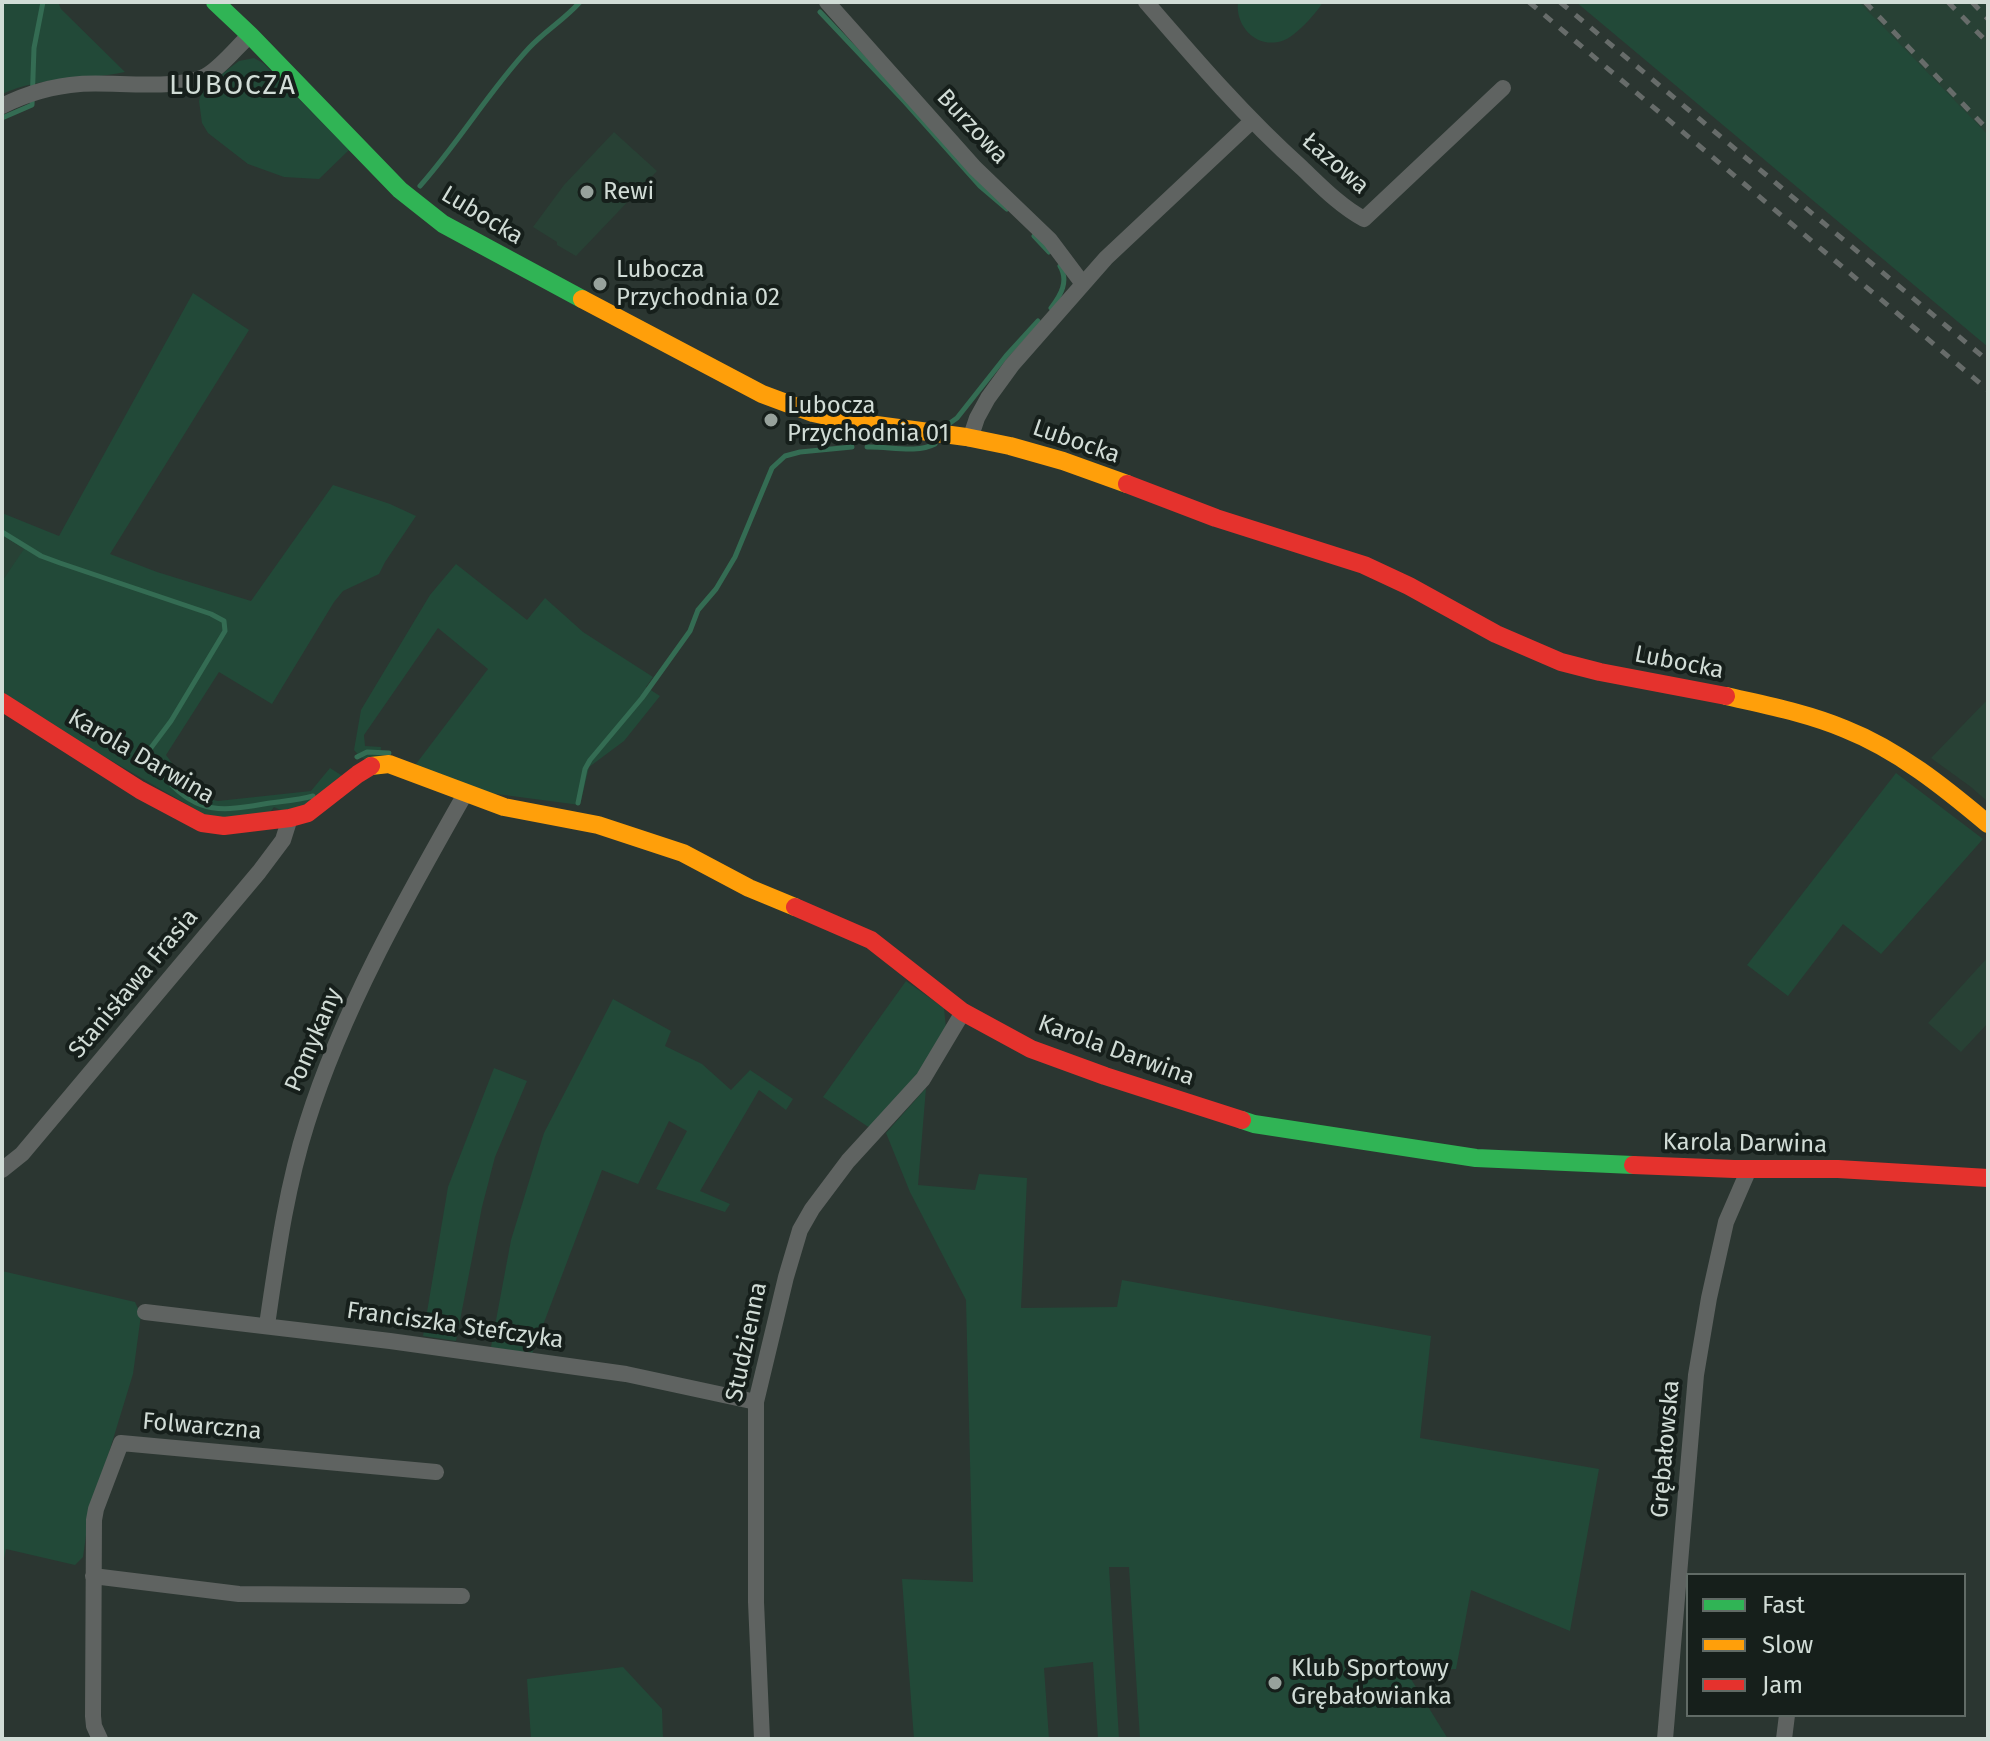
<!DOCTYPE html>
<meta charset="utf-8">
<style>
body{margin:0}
#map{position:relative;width:1990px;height:1741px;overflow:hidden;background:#2b3631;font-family:"Fira Sans",sans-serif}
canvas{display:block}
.frame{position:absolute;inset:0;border:4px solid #d1dcd6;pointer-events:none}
.legend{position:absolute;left:1686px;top:1573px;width:280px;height:144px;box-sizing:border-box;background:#161f1b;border:2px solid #616b66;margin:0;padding:10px 14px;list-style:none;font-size:24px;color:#d1dcd6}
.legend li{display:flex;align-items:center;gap:16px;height:40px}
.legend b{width:40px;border:2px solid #616b66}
</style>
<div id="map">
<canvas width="1990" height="1741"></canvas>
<div class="frame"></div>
<ul class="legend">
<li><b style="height:10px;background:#30b455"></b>Fast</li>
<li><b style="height:10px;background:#ff9f0a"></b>Slow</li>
<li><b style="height:10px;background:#e5322d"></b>Jam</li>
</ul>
</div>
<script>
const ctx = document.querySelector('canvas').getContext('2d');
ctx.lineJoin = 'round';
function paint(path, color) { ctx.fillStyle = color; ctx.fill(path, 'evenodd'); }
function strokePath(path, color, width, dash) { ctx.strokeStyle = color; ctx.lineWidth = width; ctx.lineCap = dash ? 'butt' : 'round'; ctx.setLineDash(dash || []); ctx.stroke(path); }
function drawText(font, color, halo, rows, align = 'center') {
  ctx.font = font + ' "Fira Sans",sans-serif'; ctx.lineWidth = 8; ctx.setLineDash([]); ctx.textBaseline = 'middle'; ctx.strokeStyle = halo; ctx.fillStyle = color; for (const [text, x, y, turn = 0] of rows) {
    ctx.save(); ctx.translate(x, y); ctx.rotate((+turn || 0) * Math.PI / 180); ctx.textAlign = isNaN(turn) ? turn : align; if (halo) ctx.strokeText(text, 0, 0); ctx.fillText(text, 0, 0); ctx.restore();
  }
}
paint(new Path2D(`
 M 1654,2 L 1988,2 L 1988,284 Z
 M 614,132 L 657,171 L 576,256 L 557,245 L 557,242 L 533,227 L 564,185 Z
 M 2,535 L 25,549 L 2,581 Z
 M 1988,699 L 1988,802 L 1971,787 L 1931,758 Z
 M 1988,957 L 1988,1023 L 1961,1052 L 1928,1023 Z`), '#284135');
paint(new Path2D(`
 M 2,2 L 58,2 L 61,9 L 125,72 C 84,81 41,76 2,94 Z
 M 1238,2 L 1323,2 C 1316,14 1295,37 1282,41 C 1256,49 1235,26 1238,2 Z
 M 1576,2 L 1859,2 L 1988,135 L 1988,347 Z
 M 254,58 L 263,63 L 349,150 L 319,179 L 284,177 L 248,164 L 208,133 L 202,123 L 199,101 L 203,88 L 239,61 Z
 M 193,293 L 249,330 L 110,554 L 157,572 L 251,601 L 333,485 L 390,504 L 416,516 L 385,562 L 379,574 L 343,591 L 334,602 L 272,704 L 219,672 L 166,755 L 196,796 L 218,801 L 311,791 L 330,768 L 344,777 L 292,815 L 274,807 L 261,824 L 212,819 L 2,697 L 2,581 L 24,549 L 2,535 L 2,513 L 59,536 Z
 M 456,564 L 527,620 L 545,598 L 583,632 L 653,677 L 646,687 L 660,696 L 624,741 L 589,767 L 580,805 L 466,790 L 413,768 L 488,669 L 438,628 L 364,735 L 365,746 L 381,747 L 380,758 C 367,761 363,761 354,750 L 361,710 L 430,595 Z
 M 1896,773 L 1983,839 L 1881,954 L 1843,924 L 1788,996 L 1747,965 Z
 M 906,981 L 944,1008 L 946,1028 L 931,1059 L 870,1128 L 823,1097 Z
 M 613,999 L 671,1031 L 665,1046 L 702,1064 L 731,1090 L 750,1070 L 793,1099 L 786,1110 L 759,1090 L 700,1191 L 730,1204 L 725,1212 L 656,1189 L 687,1131 L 669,1121 L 638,1184 L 602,1170 L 532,1354 L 491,1347 L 511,1240 L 544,1133 Z
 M 494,1068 L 527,1081 L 495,1157 L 482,1207 L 456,1341 L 423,1336 L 448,1187 Z
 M 926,1088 L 918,1185 L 975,1190 L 979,1174 L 1027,1178 L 1021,1308 L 1117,1307 L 1122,1280 L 1431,1336 L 1420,1438 L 1599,1469 L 1570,1631 L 1471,1590 L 1456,1669 L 1406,1671 L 1448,1739 L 1140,1739 L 1129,1567 L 1109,1567 L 1119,1739 L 1098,1739 L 1093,1662 L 1044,1668 L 1049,1739 L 914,1739 L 902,1579 L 973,1582 L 966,1300 L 910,1192 L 886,1133 Z
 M 2,1271 L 135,1302 L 141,1315 L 133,1374 L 88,1521 L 83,1557 L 75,1565 L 6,1549 L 4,1559 L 2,1558 Z
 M 623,1667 L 662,1709 L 663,1739 L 531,1739 L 527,1679 Z`), '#224938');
strokePath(new Path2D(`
 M 820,12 L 905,102 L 980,186 L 1007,209
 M 2,118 L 32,105 L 34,48 L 43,2
 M 420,186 C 459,142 489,91 529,48 C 545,31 565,19 580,2
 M 1034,236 L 1049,252
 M 1051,308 C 1061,295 1069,281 1060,266
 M 947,423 L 950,423 L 957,418 L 1006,356 L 1038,321
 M 867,447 C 888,446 916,454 935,444
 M 2,532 L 41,556 L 60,563 L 211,614 L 224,621 L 225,631 L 171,721 L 150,749 C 152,762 159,772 168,781 C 201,817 227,810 270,803 C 285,801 299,800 313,796
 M 357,757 L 367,752 L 389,753
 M 578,803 L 585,769 L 590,760 L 642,698 L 690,631 L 698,610 L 716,589 L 735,557 L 772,468 L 785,456 L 800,452 L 852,447`), '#346c53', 5);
strokePath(new Path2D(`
 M 827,2 L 975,168 L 1050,240 L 1083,284
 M 1146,2 C 1196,60 1245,117 1302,168 C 1321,186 1340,206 1364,219 L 1503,88
 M 2,106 C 26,94 53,86 80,84 C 113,81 182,92 209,74 C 224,64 237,47 250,35
 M 970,439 L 977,418 L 988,398 L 1012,365 L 1106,258 L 1252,121
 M 2,1170 L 22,1154 L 259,872 L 283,840 L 290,818
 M 145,1312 L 390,1341 L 626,1374 L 756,1402
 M 267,1325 C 277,1257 286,1189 307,1123 C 343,1008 406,898 465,794
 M 93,1576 L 239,1594 L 462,1596
 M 100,1739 L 94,1726 L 93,1716 L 94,1520 L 96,1509 L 121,1443 L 436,1472
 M 762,1739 L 756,1602 L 756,1402 L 786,1277 L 800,1230 L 812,1209 L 848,1161 L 923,1079 L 963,1012
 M 1665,1739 L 1696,1375 L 1709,1298 L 1726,1222 L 1749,1169
 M 1784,1739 L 1787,1715`), '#5f6361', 16);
strokePath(new Path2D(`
 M 215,2 L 250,35 L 400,190 L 443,224 L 582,299
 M 1242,1120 L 1254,1124 L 1476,1158 L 1633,1165`), '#30b455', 18);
strokePath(new Path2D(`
 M 582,299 L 762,394 L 813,413 L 854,422 L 966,437 L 1010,446 L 1063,461 L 1127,484
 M 1726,696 C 1765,705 1807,713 1845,729 C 1898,750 1944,787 1988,824
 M 371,766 L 389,764 L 504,807 L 598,825 L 683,853 L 749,888 L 795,907`), '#ff9f0a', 18);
strokePath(new Path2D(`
 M 1127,484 L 1216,518 L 1364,565 L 1409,586 L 1496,634 L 1561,662 L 1600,672 L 1726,696
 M 2,702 L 140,790 L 202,823 L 224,826 L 290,818 L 308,813 L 358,774 L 371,766
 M 795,907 L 871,940 L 963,1012 L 1031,1049 L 1105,1076 L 1242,1120
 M 1633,1165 L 1734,1169 L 1838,1169 L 1988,1178`), '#e5322d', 18);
strokePath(new Path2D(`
 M 1529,2 L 1988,390
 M 1560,2 L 1988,361
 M 1865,2 L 1988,130
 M 1948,2 L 1988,43
 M 1972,2 L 1988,19`), '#676c6a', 5, [10, 10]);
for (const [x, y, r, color] of [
 [587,192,8,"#97a29c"],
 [600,284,8,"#97a29c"],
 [771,420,8,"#97a29c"],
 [1275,1683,8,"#97a29c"]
]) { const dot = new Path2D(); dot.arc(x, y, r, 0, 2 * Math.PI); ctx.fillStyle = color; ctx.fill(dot); strokePath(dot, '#161f1b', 3); }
drawText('24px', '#d1dcd6', '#161f1b', [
 ["Burzowa",972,127,47],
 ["Łazowa",1335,164,41],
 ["Lubocka",482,216,31],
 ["Lubocka",1076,442,19],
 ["Lubocka",1679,663,11],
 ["Karola Darwina",141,757,30],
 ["Stanisława Frasia",134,984,-50],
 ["Pomykany",314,1040,-67],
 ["Karola Darwina",1116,1051,20],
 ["Karola Darwina",1745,1144,1],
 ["Franciszka Stefczyka",455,1326,8],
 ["Studzienna",747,1342,-78],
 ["Folwarczna",202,1427,5],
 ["Grębałowska",1666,1449,-85]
]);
drawText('24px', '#d1dcd6', '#161f1b', [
 ["Rewi",603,192],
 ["Lubocza",616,270],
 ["Przychodnia 02",616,298],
 ["Lubocza",787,406],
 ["Przychodnia 01",787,434],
 ["Klub Sportowy",1291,1669],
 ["Grębałowianka",1291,1697]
], 'left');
ctx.letterSpacing = '2px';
drawText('28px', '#d1dcd6', '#161f1b', [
 ["LUBOCZA",233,86]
]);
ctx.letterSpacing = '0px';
</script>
